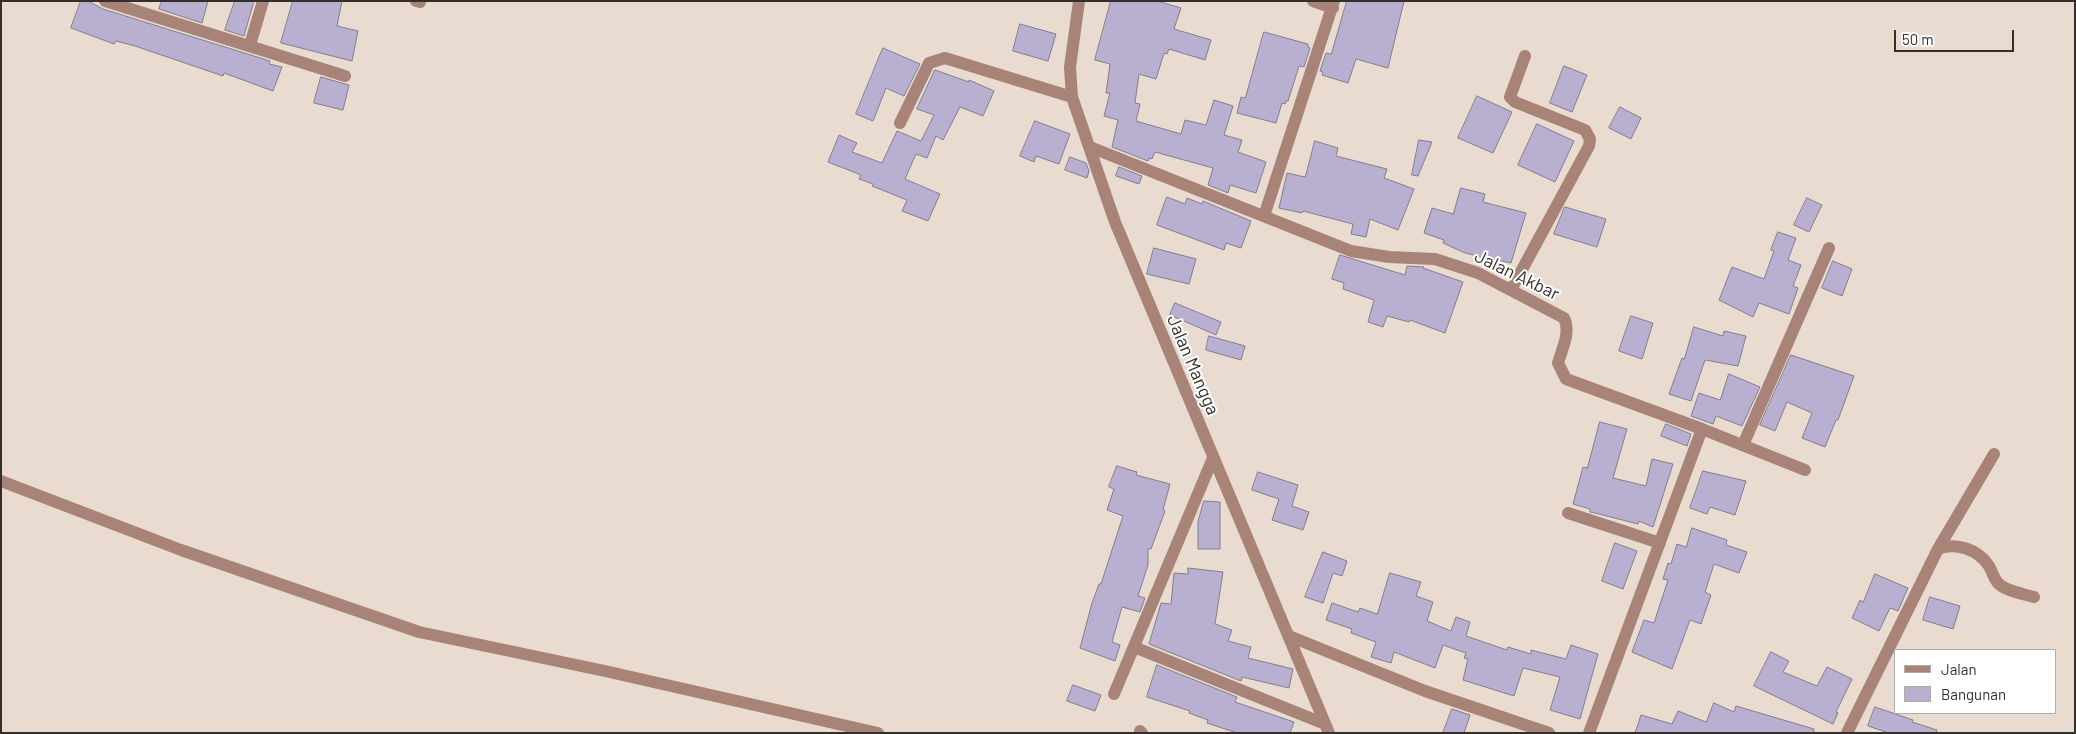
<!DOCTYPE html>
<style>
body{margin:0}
#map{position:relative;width:2076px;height:734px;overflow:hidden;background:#eadbd1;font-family:Barlow,sans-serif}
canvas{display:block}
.frame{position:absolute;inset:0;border:2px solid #352f2b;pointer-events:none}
.legend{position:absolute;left:1894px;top:649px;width:162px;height:65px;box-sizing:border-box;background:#fff;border:1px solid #aeacaa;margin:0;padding:6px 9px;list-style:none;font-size:15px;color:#352f2b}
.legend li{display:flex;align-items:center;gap:10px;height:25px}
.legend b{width:25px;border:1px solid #aeacaa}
.scale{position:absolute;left:1894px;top:30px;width:120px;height:22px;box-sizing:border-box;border:2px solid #352f2b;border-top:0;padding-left:6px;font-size:15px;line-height:18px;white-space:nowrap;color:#352f2b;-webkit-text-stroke:4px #fff;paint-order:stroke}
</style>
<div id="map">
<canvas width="2076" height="734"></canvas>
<div class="frame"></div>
<ul class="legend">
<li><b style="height:6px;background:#a88377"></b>Jalan</li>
<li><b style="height:14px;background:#b8afd1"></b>Bangunan</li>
</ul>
<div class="scale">50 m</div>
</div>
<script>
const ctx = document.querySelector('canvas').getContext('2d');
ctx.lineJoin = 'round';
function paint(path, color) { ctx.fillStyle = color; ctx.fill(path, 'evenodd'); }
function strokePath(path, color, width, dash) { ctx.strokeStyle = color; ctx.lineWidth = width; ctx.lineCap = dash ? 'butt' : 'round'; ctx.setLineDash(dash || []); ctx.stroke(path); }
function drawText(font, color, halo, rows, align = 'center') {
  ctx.font = font + ' Barlow,sans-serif'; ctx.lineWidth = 4; ctx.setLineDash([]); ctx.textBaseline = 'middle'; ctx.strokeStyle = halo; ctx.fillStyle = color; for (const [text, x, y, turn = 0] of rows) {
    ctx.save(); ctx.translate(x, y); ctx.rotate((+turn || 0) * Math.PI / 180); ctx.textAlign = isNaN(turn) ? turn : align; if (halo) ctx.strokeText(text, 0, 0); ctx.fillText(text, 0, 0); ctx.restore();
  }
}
const building = new Path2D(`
 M 81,1 L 88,1 L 103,9 L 270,61 L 269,64 L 282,67 L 273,91 L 224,73 L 223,76 L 135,46 L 116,41 L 114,44 L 71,28 Z
 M 162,1 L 208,1 L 202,23 L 159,9 Z
 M 235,1 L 254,1 L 244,36 L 225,30 Z
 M 293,1 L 342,1 L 337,26 L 358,31 L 352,61 L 281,43 Z
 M 1111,1 L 1157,1 L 1181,8 L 1174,29 L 1211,40 L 1205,60 L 1169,49 L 1167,54 L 1164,53 L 1156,79 L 1139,74 L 1135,103 L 1140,104 L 1136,121 L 1181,134 L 1185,120 L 1206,125 L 1214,100 L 1233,106 L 1224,135 L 1242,140 L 1238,152 L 1266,162 L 1256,193 L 1230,185 L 1228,193 L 1208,185 L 1213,168 L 1155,152 L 1152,159 L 1149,158 L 1148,161 L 1112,147 L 1118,120 L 1104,116 L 1110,93 L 1106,93 L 1110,64 L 1095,60 Z
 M 1347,1 L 1404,1 L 1388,68 L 1356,59 L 1348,83 L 1322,75 L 1323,72 L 1320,71 L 1326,53 L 1331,54 Z
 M 1020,24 L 1056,34 L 1048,61 L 1013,51 Z
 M 1264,32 L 1308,44 L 1308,47 L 1310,48 L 1304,67 L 1299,66 L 1288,101 L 1286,101 L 1285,104 L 1282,103 L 1276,123 L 1237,113 L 1241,97 L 1245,98 Z
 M 883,48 L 920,64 L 904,96 L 886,88 L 873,121 L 856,114 Z
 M 1564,66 L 1587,75 L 1572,112 L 1550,103 Z
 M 935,70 L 969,82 L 969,80 L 994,91 L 983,116 L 960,107 L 943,140 L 936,136 L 927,158 L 916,154 L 905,179 L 940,194 L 928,221 L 902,211 L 907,200 L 872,186 L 873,184 L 859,179 L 861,175 L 828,162 L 839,135 L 857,143 L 852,152 L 882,163 L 897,131 L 921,141 L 934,115 L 917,109 Z
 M 321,77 L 349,85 L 343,110 L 314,103 Z
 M 1477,96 L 1512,112 L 1493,153 L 1458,138 Z
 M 1620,107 L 1641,118 L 1631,139 L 1609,128 Z
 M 1035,121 L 1070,134 L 1059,164 L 1036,156 L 1034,162 L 1020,156 Z
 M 1537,124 L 1574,141 L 1555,182 L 1518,165 Z
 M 1419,140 L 1432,142 L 1418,176 L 1412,175 Z
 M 1315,141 L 1338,148 L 1336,156 L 1387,169 L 1384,178 L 1414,189 L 1398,230 L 1370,219 L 1366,237 L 1351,234 L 1353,224 L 1303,211 L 1302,213 L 1279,208 L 1287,173 L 1305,177 Z
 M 1070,157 L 1086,163 L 1089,171 L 1087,178 L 1065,170 Z
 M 1119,167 L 1142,176 L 1139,184 L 1116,176 Z
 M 1461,188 L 1485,194 L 1483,202 L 1526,213 L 1511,263 L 1465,253 L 1443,243 L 1444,240 L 1424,233 L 1432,208 L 1453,214 Z
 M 1167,197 L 1185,204 L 1187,198 L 1202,204 L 1203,201 L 1251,221 L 1241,248 L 1226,243 L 1224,250 L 1157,225 Z
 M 1807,198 L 1822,205 L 1809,232 L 1794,225 Z
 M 1565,207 L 1606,219 L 1597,247 L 1554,234 Z
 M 1778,232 L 1796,238 L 1788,260 L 1801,265 L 1793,286 L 1798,288 L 1789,314 L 1759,303 L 1753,317 L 1719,300 L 1732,267 L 1764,279 L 1774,251 L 1771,250 Z
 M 1154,248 L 1196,259 L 1189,284 L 1147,274 Z
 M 1340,255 L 1405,275 L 1407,266 L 1424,267 L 1423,268 L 1463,282 L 1445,333 L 1410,320 L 1409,322 L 1387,316 L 1383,327 L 1368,322 L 1374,300 L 1343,289 L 1344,283 L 1332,279 Z
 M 1833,261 L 1852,269 L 1842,296 L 1822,288 Z
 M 1175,303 L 1221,322 L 1216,335 L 1170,315 Z
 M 1631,316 L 1653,323 L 1642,359 L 1619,351 Z
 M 1694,327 L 1723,336 L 1724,331 L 1746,336 L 1738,366 L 1705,360 L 1691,401 L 1669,394 L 1682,358 L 1684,359 Z
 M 1209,336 L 1245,346 L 1241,360 L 1206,350 Z
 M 1791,355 L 1854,376 L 1838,420 L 1836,420 L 1825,447 L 1802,438 L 1812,413 L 1787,402 L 1775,431 L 1760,425 Z
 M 1729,374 L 1760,387 L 1742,426 L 1716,416 L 1713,424 L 1691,416 L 1699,393 L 1720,400 Z
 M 1600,422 L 1627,429 L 1613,478 L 1646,486 L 1652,459 L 1673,464 L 1653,527 L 1639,521 L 1638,524 L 1595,513 L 1590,512 L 1590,509 L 1573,504 L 1583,467 L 1587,468 Z
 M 1666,424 L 1691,434 L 1687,446 L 1661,436 Z
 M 1117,466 L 1137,472 L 1136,475 L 1170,484 L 1163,510 L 1165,511 L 1151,549 L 1148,549 L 1148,565 L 1138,596 L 1145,598 L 1140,612 L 1122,607 L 1112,642 L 1120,645 L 1115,661 L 1080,648 L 1092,603 L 1099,584 L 1101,584 L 1123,516 L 1107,510 L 1114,489 L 1109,487 Z
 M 1703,471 L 1746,481 L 1735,515 L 1710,507 L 1707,514 L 1690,508 Z
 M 1258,472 L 1298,485 L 1292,506 L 1309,512 L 1303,530 L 1272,520 L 1279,499 L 1252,490 Z
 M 1204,501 L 1220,502 L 1220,549 L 1198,549 L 1198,522 Z
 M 1692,528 L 1727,540 L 1726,545 L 1747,552 L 1739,573 L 1714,564 L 1705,592 L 1711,595 L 1701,624 L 1690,620 L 1672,669 L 1632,652 L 1644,620 L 1654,623 L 1668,580 L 1663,579 L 1668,563 L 1671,564 L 1677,544 L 1686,547 Z
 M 1615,543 L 1637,551 L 1623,589 L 1602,581 Z
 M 1323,552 L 1347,561 L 1342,576 L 1333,573 L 1323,603 L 1305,597 Z
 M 1188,568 L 1223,572 L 1215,624 L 1232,630 L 1228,641 L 1251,647 L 1248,658 L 1293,669 L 1289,688 L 1242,677 L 1241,681 L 1149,644 L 1161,603 L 1171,604 L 1174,573 L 1188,574 Z
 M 1390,573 L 1421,582 L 1416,596 L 1433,602 L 1427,621 L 1451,631 L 1456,617 L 1470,622 L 1466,636 L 1507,650 L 1508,647 L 1531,654 L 1531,650 L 1566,659 L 1571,645 L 1598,654 L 1580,719 L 1550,710 L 1560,677 L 1523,668 L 1514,696 L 1463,680 L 1468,659 L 1464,658 L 1466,653 L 1443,645 L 1435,668 L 1394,652 L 1391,663 L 1371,657 L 1376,642 L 1351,633 L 1352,629 L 1326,620 L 1332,603 L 1358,612 L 1360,608 L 1377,614 Z
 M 1875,574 L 1908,588 L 1898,611 L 1890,608 L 1879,631 L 1852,618 L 1860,600 L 1863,602 Z
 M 1930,597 L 1960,606 L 1953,629 L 1923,620 Z
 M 1771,652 L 1789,661 L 1783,672 L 1817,686 L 1827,667 L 1852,679 L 1836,712 L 1838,713 L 1833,724 L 1754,686 Z
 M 1157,665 L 1237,697 L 1235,702 L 1294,722 L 1290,733 L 1237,733 L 1207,723 L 1208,720 L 1189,713 L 1190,711 L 1147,697 Z
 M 1073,685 L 1101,695 L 1095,711 L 1067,701 Z
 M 1714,703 L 1734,712 L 1736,706 L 1814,729 L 1814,733 L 1635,733 L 1641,715 L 1672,724 L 1678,711 L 1706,722 Z
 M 1875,707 L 1913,720 L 1912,722 L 1937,730 L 1936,733 L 1889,733 L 1868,726 Z
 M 1452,709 L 1470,715 L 1464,733 L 1443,733 Z`);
paint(building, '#b8afd1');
strokePath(building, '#817e8c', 1);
strokePath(new Path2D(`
 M 105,1 L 345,76
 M 416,1 L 420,2
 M 1079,1 L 1070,67 L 1072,97 L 1115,222 L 1329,733
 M 1313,1 L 1333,8
 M 250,45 L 263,1
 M 900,123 L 929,63 L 945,58 L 1072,97
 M 1090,147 L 1351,251 L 1389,257 L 1435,259 L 1478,273 L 1564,318 C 1571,332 1562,349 1558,363 L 1566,379 L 1702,429 L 1589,733
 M 1264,216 L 1334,1
 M 1511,290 L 1589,146 L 1590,139 L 1585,130 L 1515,102 L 1510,97 L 1525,56
 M 1702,429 L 1805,470
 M 1743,445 L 1829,248
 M 1,481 L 181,550 L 419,632 L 605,671 L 878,733
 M 1568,513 L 1660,543
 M 1938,549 L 1994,454
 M 1289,636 L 1425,691 L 1549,733
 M 1134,647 L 1325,724
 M 1114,694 L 1213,458
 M 1140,731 L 1142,733
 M 1847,733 L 1938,549 C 1956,542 1978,549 1989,566 C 1992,571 1994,579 1998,583 C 2005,591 2024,594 2034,597`), '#a88377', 12);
drawText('18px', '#352f2b', '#fff', [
 ["Jalan Akbar",1517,275,26],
 ["Jalan Mangga",1193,365,67]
]);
</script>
